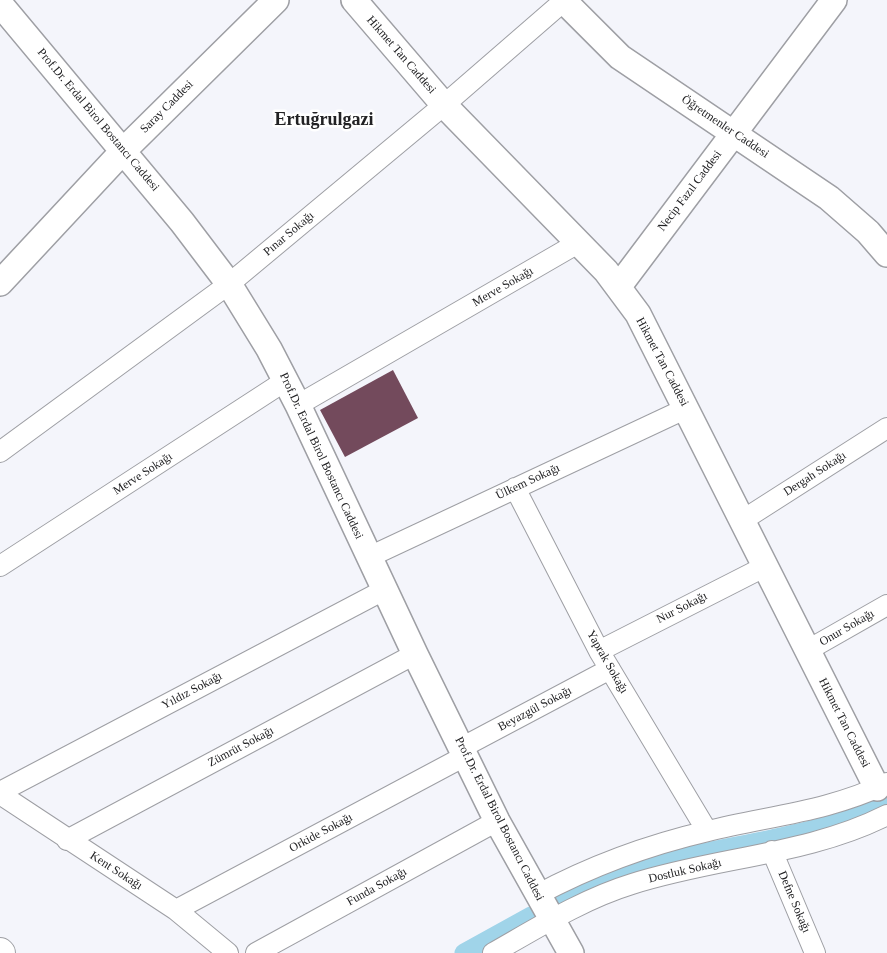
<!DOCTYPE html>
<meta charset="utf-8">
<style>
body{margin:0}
canvas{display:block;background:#f4f5fb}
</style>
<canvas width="887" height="953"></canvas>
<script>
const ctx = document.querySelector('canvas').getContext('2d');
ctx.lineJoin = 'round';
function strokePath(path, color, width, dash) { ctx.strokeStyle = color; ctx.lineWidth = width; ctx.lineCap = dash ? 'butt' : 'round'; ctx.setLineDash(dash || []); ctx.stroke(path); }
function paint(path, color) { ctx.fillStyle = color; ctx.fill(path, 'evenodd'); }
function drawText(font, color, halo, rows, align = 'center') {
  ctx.font = font + ' Georgia,serif'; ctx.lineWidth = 5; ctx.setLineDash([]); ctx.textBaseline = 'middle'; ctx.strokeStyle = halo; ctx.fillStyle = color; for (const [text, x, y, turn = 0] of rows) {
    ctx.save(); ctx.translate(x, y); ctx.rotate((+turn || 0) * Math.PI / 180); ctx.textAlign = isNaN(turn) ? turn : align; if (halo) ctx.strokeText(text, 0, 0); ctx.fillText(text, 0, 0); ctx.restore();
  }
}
strokePath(new Path2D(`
 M 558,900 C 623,864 701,854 772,839 C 812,830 851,822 887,801
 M 464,953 L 531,916`), '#a0d4e9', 19);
paint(new Path2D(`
 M 393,370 L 418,418 L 345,457 L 320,410 Z`), '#734a5c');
const minor = new Path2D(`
 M 298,405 L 578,243
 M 0,452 L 229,284 L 444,105 L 565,0
 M 515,488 L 599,651 L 707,831
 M 743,520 L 887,428
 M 369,557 L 687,408
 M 0,566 L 285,381
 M 808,650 L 887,605
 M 599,651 L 766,566
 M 461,748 L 610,669
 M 0,792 L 384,590
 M 0,794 L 176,910 L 228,953
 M 67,840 L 415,654
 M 772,851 L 815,953
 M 537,895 C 591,866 648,845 708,831 C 768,816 831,811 887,783
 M 176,910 L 465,756
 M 256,953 L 497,821
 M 493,953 C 537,928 583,899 632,884 C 716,857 808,855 887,815`);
const tertiary = new Path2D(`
 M 354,0 L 444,105 L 606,271 L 638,314 L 877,788
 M 563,0 L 620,57 L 829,198 L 868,232 L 887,254
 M 0,4 L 182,222 L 229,284 L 269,349 L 298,405 L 415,654 L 497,821 L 571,953
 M 0,283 L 124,150 L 276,0
 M 619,286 L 834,0`);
const secondary = new Path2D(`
 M 0,952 L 1,953`);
strokePath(minor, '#9e9fa4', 22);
strokePath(tertiary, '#9e9fa4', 28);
strokePath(secondary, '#9e9fa4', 30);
strokePath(minor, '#fff', 20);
strokePath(tertiary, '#fff', 25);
strokePath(secondary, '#fff', 28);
drawText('12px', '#222224', '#fff', [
 ["Hikmet Tan Caddesi",401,55,49],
 ["Saray Caddesi",167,107,-45],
 ["Prof.Dr. Erdal Birol Bostancı Caddesi",98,120,50],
 ["Öğretmenler Caddesi",725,127,34],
 ["Necip Fazıl Caddesi",690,191,-53],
 ["Pınar Sokağı",289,234,-40],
 ["Merve Sokağı",503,287,-30],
 ["Hikmet Tan Caddesi",662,362,62],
 ["Prof.Dr. Erdal Birol Bostancı Caddesi",321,456,65],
 ["Merve Sokağı",143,474,-33],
 ["Dergah Sokağı",815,474,-33],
 ["Ülkem Sokağı",528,482,-25],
 ["Nur Sokağı",682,608,-27],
 ["Onur Sokağı",847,628,-30],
 ["Yaprak Sokağı",607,662,60],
 ["Yıldız Sokağı",192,691,-28],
 ["Beyazgül Sokağı",535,709,-28],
 ["Hikmet Tan Caddesi",844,723,63],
 ["Zümrüt Sokağı",241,747,-28],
 ["Prof.Dr. Erdal Birol Bostancı Caddesi",499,819,63],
 ["Orkide Sokağı",321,833,-28],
 ["Kent Sokağı",116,871,33],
 ["Dostluk Sokağı",685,871,-13],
 ["Funda Sokağı",377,887,-29],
 ["Defne Sokağı",794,902,67]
]);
drawText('bold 18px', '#222224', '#fff', [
 ["Ertuğrulgazi",324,120]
]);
</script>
